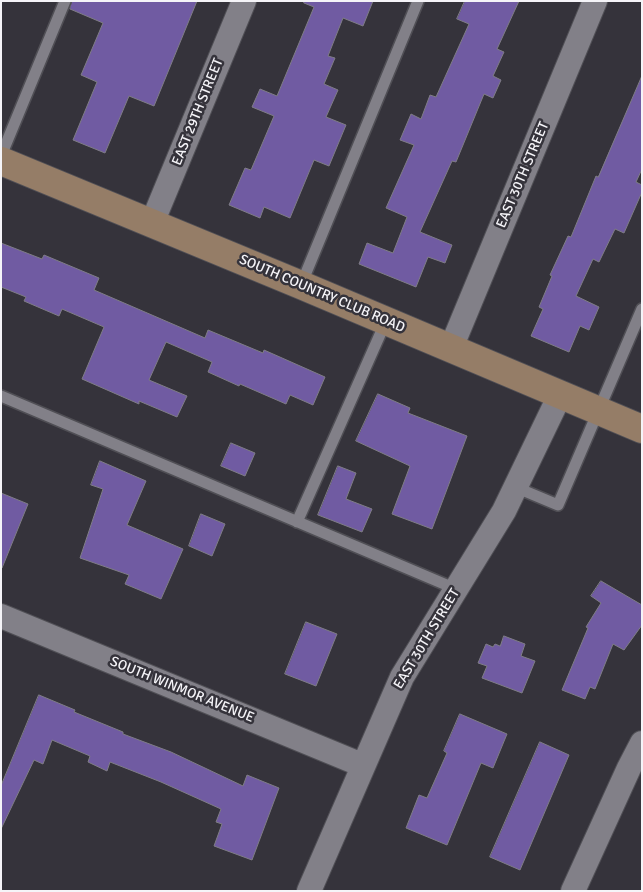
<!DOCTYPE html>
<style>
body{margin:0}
#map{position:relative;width:643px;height:892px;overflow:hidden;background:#35333b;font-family:Signika,sans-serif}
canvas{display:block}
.frame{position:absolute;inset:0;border:2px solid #f5f4f8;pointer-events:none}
</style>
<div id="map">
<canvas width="643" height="892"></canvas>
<div class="frame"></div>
</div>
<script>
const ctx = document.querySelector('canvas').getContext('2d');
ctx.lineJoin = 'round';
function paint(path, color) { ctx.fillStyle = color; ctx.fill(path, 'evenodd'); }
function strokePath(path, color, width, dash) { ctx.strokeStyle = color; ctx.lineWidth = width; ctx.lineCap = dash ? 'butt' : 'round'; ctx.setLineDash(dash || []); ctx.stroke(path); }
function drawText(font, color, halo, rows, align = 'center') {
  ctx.font = font + ' Signika,sans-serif'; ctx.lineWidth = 5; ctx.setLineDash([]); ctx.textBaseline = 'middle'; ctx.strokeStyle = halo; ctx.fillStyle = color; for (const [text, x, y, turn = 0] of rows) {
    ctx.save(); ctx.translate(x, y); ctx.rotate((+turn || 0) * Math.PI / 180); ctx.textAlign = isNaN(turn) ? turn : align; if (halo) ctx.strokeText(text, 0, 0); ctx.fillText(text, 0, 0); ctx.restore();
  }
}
const building = new Path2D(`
 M 72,1 L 197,1 L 154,106 L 129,96 L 105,153 L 73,140 L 97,82 L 81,75 L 103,23 L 70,9 Z
 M 304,1 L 373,1 L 363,26 L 343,18 L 328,56 L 335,58 L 324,84 L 338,90 L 326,117 L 346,125 L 329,166 L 314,160 L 290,218 L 264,207 L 260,218 L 229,205 L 245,168 L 251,170 L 274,116 L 252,107 L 260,89 L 277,96 L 314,7 L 304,3 Z
 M 465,1 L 519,1 L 497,49 L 504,52 L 493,76 L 501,80 L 493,98 L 484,94 L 456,162 L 452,161 L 420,232 L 452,245 L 445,263 L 428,257 L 416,287 L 359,264 L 367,243 L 393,253 L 407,217 L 386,208 L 414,145 L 400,140 L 411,114 L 421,119 L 430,95 L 436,97 L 469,24 L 457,19 Z
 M 642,76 L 642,169 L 636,182 L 642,185 L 642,192 L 624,233 L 615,229 L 599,262 L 593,259 L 576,296 L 599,307 L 589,330 L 580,326 L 569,352 L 531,336 L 543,309 L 539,307 L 552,276 L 550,275 L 568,236 L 571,237 L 596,176 L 598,177 Z
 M 1,243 L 42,259 L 44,255 L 99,278 L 94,290 L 205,338 L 208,330 L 263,353 L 264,350 L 325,377 L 313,405 L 290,395 L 286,404 L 240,384 L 239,386 L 208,372 L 212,362 L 166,342 L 149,380 L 187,396 L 177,417 L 139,401 L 139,404 L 82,379 L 104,327 L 62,309 L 59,316 L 24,301 L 26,297 L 1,287 Z
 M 378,394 L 410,408 L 408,413 L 467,436 L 432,529 L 392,514 L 410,466 L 356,441 Z
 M 231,443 L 255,453 L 245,476 L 221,466 Z
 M 100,461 L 146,481 L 127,525 L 183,549 L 161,599 L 125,584 L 129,575 L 80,558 L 103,489 L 91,485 Z
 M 338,466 L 356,473 L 346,499 L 372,509 L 362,532 L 318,515 Z
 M 1,493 L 28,504 L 2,568 L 1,568 Z
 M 201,514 L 225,524 L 212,556 L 189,546 Z
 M 601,581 L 642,605 L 642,625 L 624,650 L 613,644 L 595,689 L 590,687 L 585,699 L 562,690 L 588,628 L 586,627 L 601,603 L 591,596 Z
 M 306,622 L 337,634 L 316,686 L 285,674 Z
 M 504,636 L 525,644 L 521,656 L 535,661 L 522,693 L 482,678 L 487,666 L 478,663 L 486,644 L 493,647 L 495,644 L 500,646 Z
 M 39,695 L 75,710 L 74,712 L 123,732 L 123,734 L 171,752 L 243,786 L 247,775 L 279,788 L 252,860 L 214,846 L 222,824 L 216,822 L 221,809 L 161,782 L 110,762 L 107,771 L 88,762 L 90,756 L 52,740 L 43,764 L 34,760 L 1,829 L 1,786 Z
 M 460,714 L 507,734 L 493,768 L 481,763 L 447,845 L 406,828 L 419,795 L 427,798 L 447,753 L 444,751 Z
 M 540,742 L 569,755 L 520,870 L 490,857 Z`);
paint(building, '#705ba2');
strokePath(building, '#7f7d86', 1);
const lane = new Path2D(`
 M 1,156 L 65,1
 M 301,285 L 418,1
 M 1,396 L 456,589
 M 515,487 L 558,505 L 642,309
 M 297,522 L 386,321`);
const street = new Path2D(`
 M 152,223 L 244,1
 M 451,348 L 595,1
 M 1,616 L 362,765
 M 309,891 L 402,677 L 504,511 L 560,395
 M 573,891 L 629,768 L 642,743`);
const secondary = new Path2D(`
 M 1,161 L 301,285 L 642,429`);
strokePath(lane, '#504f55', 14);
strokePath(street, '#504f55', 26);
strokePath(secondary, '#504f55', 30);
strokePath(lane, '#828088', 11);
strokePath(street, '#828088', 24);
strokePath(secondary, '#957d67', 28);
drawText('14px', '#f5f4f8', '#35333b', [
 ["EAST 29TH STREET",198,112,-68],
 ["EAST 30TH STREET",523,175,-67],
 ["SOUTH COUNTRY CLUB ROAD",322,294,23],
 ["EAST 30TH STREET",427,639,-59],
 ["SOUTH WINMOR AVENUE",182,690,22]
]);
</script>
